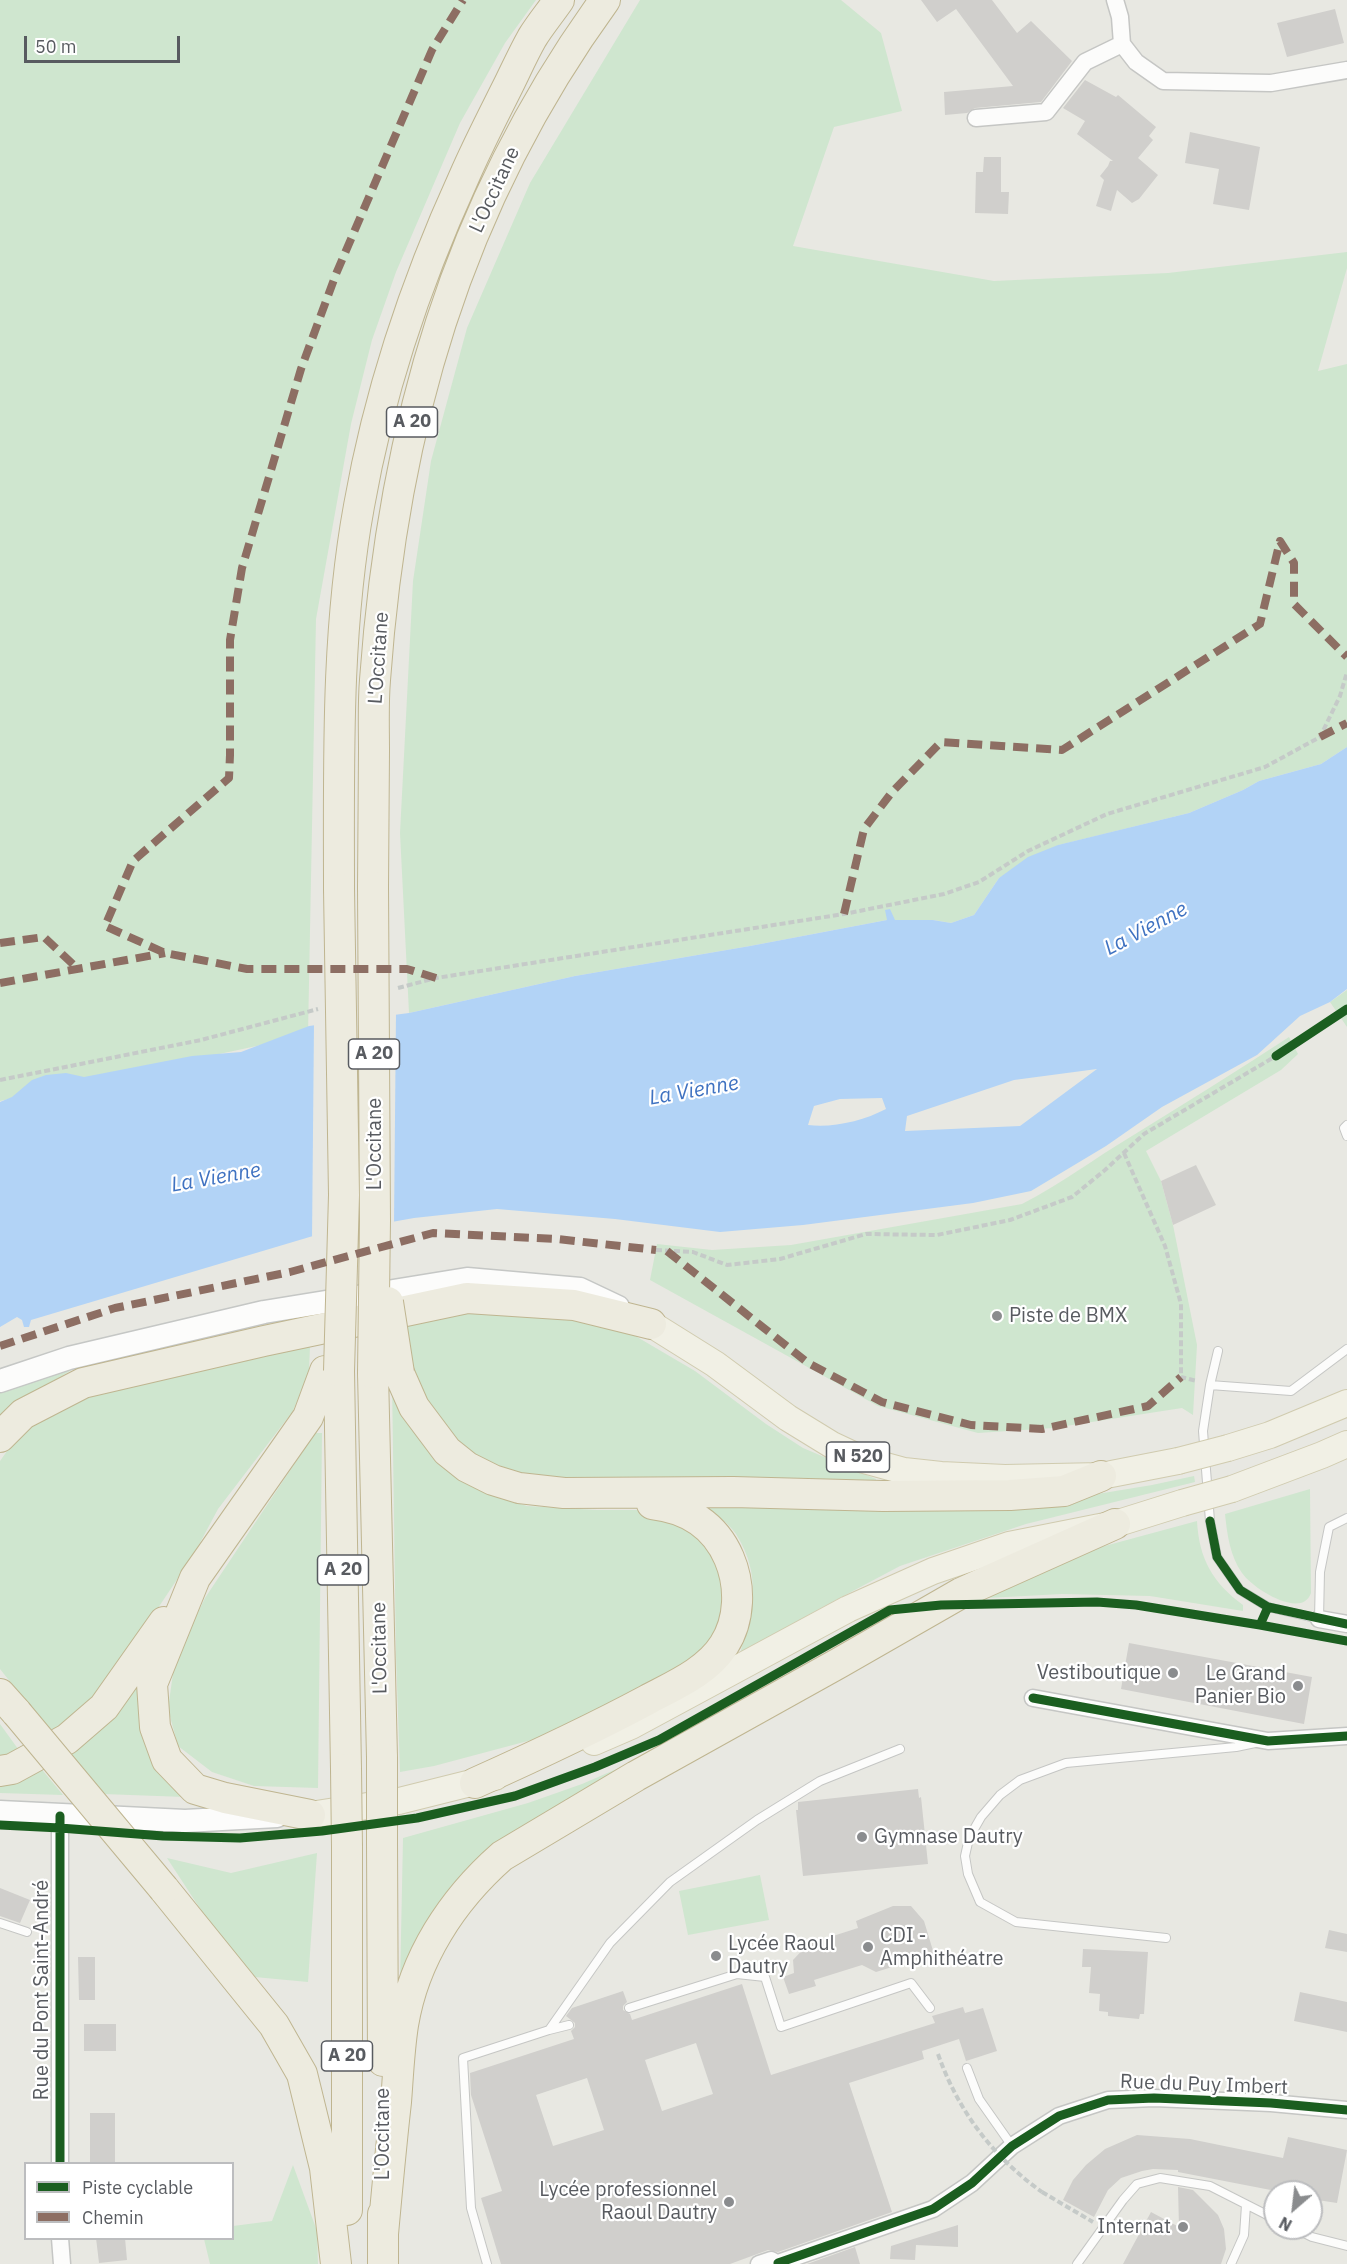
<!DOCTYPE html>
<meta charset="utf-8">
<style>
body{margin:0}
#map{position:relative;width:1347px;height:2264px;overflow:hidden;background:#e8e8e2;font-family:"IBM Plex Sans",sans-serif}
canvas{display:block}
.legend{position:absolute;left:24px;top:2162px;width:210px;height:78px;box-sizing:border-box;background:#fff;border:2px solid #bcbdbf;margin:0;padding:8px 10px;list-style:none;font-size:18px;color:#585b60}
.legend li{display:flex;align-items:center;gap:12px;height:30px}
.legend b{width:30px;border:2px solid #bcbdbf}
.north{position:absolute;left:1263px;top:2180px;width:60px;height:60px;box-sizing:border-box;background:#fff;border:2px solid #bcbdbf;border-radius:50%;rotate:208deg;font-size:16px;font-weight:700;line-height:24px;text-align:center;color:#585b60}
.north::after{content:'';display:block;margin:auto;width:21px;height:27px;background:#8a8c8e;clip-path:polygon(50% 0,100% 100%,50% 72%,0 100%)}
.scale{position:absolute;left:24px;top:36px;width:156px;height:27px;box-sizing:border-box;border:3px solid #585b60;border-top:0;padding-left:8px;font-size:18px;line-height:21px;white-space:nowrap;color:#585b60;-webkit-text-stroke:4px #fff;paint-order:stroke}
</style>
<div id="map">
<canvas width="1347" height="2264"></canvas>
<ul class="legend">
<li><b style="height:8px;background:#1b5e20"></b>Piste cyclable</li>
<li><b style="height:8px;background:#8d6e63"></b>Chemin</li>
</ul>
<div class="north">N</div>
<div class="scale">50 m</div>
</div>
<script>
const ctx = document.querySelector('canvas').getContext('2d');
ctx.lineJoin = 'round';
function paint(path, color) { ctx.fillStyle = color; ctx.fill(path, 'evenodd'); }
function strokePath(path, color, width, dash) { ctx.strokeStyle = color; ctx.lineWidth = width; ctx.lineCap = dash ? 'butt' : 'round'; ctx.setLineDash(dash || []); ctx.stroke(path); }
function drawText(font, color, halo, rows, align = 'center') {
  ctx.font = font + ' "IBM Plex Sans",sans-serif'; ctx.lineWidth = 4.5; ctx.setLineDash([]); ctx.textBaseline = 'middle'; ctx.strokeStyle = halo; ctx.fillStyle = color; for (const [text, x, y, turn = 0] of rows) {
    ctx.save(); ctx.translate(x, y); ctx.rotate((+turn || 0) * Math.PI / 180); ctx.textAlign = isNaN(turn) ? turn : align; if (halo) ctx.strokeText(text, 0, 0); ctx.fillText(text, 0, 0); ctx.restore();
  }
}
paint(new Path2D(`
 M 0,0 L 536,0 L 505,43 L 460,123 L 396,272 L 372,340 L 351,424 L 316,619 L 308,1035 L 0,1101 Z
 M 640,0 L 841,0 L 881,33 L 902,111 L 834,127 L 793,246 L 994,281 L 1168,273 L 1347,252 L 1347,268 L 1318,371 L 1347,364 L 1347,747 L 1321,764 L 1259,781 L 1243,790 L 1189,813 L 1059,845 L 999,878 L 974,915 L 951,923 L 933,920 L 887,920 L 750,946 L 575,976 L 409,1013 L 400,833 L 413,581 L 431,461 L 467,328 L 530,183 Z
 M 1347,990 L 1347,1027 L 1330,1002 Z
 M 1289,1037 L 1298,1054 L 1281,1070 L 1146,1151 L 1161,1181 L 1173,1225 L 1197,1345 L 1193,1415 L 1182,1408 L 1053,1428 L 978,1433 L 878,1406 L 650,1280 L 657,1244 L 712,1250 L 791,1245 L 1022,1204 C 1061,1184 1095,1158 1132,1136 C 1185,1103 1237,1071 1289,1037 Z
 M 539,1308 L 632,1334 L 695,1371 L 766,1424 L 803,1448 L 876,1479 L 876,1485 L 553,1481 L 496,1468 L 461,1447 L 414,1383 L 405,1321 L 448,1314 Z
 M 310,1346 L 309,1371 L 293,1411 L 218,1509 L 194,1554 L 96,1701 L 54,1737 L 0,1669 L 0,1461 L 12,1444 L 42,1417 L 90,1388 Z
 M 80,1365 L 20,1401 L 0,1422 L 0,1390 Z
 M 392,1382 L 467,1482 L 495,1496 L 527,1506 L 597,1510 L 652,1510 L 689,1523 L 727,1570 L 721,1633 L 682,1671 L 539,1738 L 434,1766 L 400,1772 L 396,1655 Z
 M 315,1433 L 322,1433 L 318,1788 L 254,1786 L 212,1772 L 178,1746 L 168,1709 L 175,1659 L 205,1598 Z
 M 1194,1476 L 1195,1482 L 1026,1524 L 900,1566 L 819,1609 L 740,1654 C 752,1610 763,1577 736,1534 C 728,1522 713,1513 702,1504 L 1079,1497 L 1152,1485 Z
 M 1310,1489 L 1311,1593 C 1302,1620 1252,1588 1242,1573 C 1230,1556 1227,1534 1225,1514 Z
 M 1197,1521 C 1199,1559 1213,1583 1243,1605 L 1243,1611 L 1150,1596 L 1062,1594 L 987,1598 L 1101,1547 Z
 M 139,1676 L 185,1797 L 103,1794 L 69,1756 L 98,1731 Z
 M 0,1724 L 21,1753 L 0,1758 Z
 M 642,1758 L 524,1832 L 400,1985 L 403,1838 L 528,1803 L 582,1784 Z
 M 39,1766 L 63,1795 L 0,1793 L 0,1781 Z
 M 317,1853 L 308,1982 L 244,1976 L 167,1858 L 231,1873 Z
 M 760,1875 L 769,1920 L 688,1935 L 679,1891 Z
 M 293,2165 L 317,2231 L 318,2264 L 210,2264 L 204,2239 L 232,2238 L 233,2226 L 272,2221 Z`), '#cfe6cf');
paint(new Path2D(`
 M 1347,747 L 1347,989 L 1330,1002 L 1300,1016 L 1257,1055 L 1162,1107 L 1106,1146 L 1031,1191 L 973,1203 L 803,1225 L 720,1232 L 615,1219 L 497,1209 L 414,1218 L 313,1236 L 31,1320 L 29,1327 L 24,1327 L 22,1320 L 17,1317 L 0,1327 L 0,1102 L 12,1097 L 32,1080 L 46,1075 L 66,1073 L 84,1077 L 192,1056 L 241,1052 L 309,1026 L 409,1013 L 575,976 L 750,946 L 887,920 L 885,910 L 890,909 L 895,920 L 933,920 L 951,923 L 974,915 L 999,878 L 1028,857 L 1058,845 L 1189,813 L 1243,790 L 1259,781 L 1321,764 ZM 1097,1069 L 1020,1126 L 905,1131 L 907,1116 L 1014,1080 ZM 882,1098 L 886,1109 C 863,1121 833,1128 808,1125 L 814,1106 L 840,1099 Z`), '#b2d3f6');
paint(new Path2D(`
 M 396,1012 L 394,1224 L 312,1240 L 314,1023 Z`), '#e8e8e2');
paint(new Path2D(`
 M 921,0 L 992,0 L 1017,33 L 1031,21 L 1072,61 L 1041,102 L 975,108 L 967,113 L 945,115 L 944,92 L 1013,86 L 956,9 L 937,22 Z
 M 1335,9 L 1344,43 L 1287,57 L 1277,23 Z
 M 1085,80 L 1116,97 L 1118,95 L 1156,127 L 1149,136 L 1153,140 L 1138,158 L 1158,175 L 1139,199 L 1132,203 L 1117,190 L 1111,211 L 1096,206 L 1104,180 L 1100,176 L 1108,166 L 1110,161 L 1113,161 L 1077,134 L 1085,121 L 1063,108 Z
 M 1190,132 L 1260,147 L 1249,210 L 1213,204 L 1219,169 L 1185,163 Z
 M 984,157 L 1001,157 L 1001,192 L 1009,192 L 1008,214 L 975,213 L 976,172 L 983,172 Z
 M 1196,1165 L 1216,1205 L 1173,1225 L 1161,1181 Z
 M 1129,1643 L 1312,1677 L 1304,1724 L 1121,1689 Z
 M 918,1789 L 919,1798 L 921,1797 L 928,1864 L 803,1876 L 796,1810 L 798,1810 L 798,1802 Z
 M 0,1888 L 30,1900 L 20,1923 L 0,1916 Z
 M 893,1906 L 911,1906 L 924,1921 L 934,1954 L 876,1972 L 862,1965 L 814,1980 L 816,1986 L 789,1994 L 783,1977 L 794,1973 L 793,1960 L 808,1944 L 858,1928 L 856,1921 Z
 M 1329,1930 L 1347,1934 L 1347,1952 L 1325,1948 Z
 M 1083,1949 L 1148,1952 L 1144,2014 L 1140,2014 L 1139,2019 L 1108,2016 L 1108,2012 L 1099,2011 L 1100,1994 L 1089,1993 L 1091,1967 L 1082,1967 Z
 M 78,1957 L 95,1957 L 95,2000 L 79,2000 Z
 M 742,1984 L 771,2075 L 935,2023 L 932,2016 L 963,2007 L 965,2013 L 983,2008 L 997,2051 L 966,2061 L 959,2039 L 922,2051 L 924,2059 L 849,2083 L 892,2212 L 778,2252 L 768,2250 L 730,2264 L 501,2264 L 481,2198 L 502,2191 L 471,2095 L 470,2073 L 574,2039 L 571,2031 L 575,2027 L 575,2023 L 566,2016 L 572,2008 L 623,1991 L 627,2002 L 623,2006 L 623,2010 L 630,2014 L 632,2020 ZM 696,2043 L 713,2094 L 662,2111 L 645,2060 ZM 587,2078 L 604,2130 L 553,2146 L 536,2095 Z
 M 1300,1992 L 1347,2002 L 1347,2032 L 1294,2021 Z
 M 84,2024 L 116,2024 L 116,2051 L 84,2051 Z
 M 90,2113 L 115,2113 L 115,2163 L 90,2163 Z
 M 1137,2135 L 1190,2139 L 1283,2158 L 1288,2137 L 1347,2150 L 1337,2203 L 1311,2199 L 1311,2192 L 1281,2192 L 1178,2172 L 1178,2170 L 1153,2169 L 1142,2171 L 1121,2178 L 1108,2190 L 1094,2217 L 1063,2200 L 1073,2180 L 1086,2165 L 1105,2149 Z
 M 1178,2187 L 1193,2190 L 1218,2215 L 1224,2229 L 1226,2249 L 1221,2264 L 1123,2264 L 1151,2212 L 1179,2227 Z
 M 958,2225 L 958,2247 L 916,2245 L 915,2260 L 890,2259 L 891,2246 Z
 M 96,2238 L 125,2238 L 127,2260 L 99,2263 Z
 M 855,2247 L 860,2264 L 807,2264 Z`), '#d0cfcc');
const service = new Path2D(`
 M 1347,1125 L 1344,1128 L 1347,1136
 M 1347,1349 L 1291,1391 L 1210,1385 L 1203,1431 L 1210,1521 L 1217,1557 L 1240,1590 L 1268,1607 L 1319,1619 L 1320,1572 L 1329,1527 L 1347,1518
 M 1210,1385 L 1218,1351
 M 0,1923 L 27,1932
 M 1166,1938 L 1016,1922 L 980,1902 L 968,1874 L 965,1856 L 969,1838 L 981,1817 L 1000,1795 L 1020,1780 L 1066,1763 L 1236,1747 L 1255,1743
 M 629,2008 L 737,1974 L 765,1977 L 781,2027 L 911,1983 L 930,2008
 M 549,2030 L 569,2025
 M 967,2068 L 979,2099 L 1012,2146
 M 1294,2228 L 1312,2237 L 1347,2246
 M 487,2264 L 471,2208 L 463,2058 L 549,2030 L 610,1943 L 670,1882 L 757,1820 L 820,1781 L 900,1749
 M 1077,2264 L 1123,2200 L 1137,2184 L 1160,2178 L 1210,2186 L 1275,2219
 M 1231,2264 L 1244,2235 L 1246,2205`);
const minor = new Path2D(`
 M 1115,0 L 1120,17 L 1122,44 L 1136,62 L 1163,81 L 1271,83 L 1347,70
 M 976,118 L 1046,112 L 1085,62 L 1122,44
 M 1319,1619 L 1347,1624
 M 1033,1698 L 1268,1741 L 1347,1736
 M 60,1816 L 60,2164
 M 60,2238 L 62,2264
 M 778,2263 L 933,2209 L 972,2183 L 1012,2146 L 1059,2116 L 1108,2100 L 1154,2098 L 1271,2103 L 1347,2110
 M 759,2264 L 771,2260 L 778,2264`);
const secondary = new Path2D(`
 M 0,1381 L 69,1358 L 264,1312 L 467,1279 L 580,1289 L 618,1307
 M 0,1812 L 185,1821 L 277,1816`);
const primary = new Path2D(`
 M 651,1324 L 715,1364 L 788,1418 L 832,1445 L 864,1460 L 904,1471 L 941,1475 L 1005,1478 L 1101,1476 L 1178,1461
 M 1228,1448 L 1270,1435 L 1347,1403
 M 1232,1489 L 1322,1455 L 1347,1444
 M 594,1742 L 631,1726 L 848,1609 L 933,1571 L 1009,1545 L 1115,1524 L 1182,1503
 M 310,1815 L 399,1801 L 495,1777`);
const motorway = new Path2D(`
 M 373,887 C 373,842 374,796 374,751 C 374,727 373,704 375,680 C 393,429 456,205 605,0
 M 339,889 C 339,761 336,632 359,506 C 379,392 416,282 464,177 C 477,147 492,118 507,88 C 515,72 523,54 532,38 C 540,25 550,13 559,0
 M 339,1371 L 346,1769
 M 373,1373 L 382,1758
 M 399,1373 L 414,1407 L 447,1451 L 467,1467 L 493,1480 L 519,1488 L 564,1493 L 733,1492 L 883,1496 L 1010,1495 L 1064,1491 L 1101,1476
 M 0,1437 L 23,1414 L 83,1383 L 264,1341 L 467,1298 L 574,1305 L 651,1324
 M 0,1694 L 17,1713
 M 0,1771 L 12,1769 L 67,1739 L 104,1707 L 164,1622
 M 475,1783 C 533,1757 591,1730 647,1700 C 673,1686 707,1672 724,1645 C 740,1620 741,1586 729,1558 C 715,1525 687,1508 652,1504
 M 310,1815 L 225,1798 L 195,1789 L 167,1760 L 155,1727 L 152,1684 L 195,1578 L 308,1417 L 325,1371
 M 382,1842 L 383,2061
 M 164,1889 L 274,2025 L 302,2074 L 325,2168 L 336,2264
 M 347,2210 L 347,1847
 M 383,2214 L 383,2264
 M 383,2234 C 387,2190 391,2146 396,2102 C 398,2077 399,2051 403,2025 C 414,1958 452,1900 502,1856 L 636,1776 L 839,1663 L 961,1593 L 1115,1524`);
strokePath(service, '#c5c6c4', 10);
strokePath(minor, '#c5c6c4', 19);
strokePath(secondary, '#c5c7c5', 25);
strokePath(primary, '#d0cbaf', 28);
strokePath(motorway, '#bfb590', 32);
strokePath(new Path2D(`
 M 398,988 L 436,978 L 844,914 L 944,894 L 979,882 L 1028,851 L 1107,814 L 1265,767 L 1320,737 L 1340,696 L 1347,672
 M 0,1080 L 201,1040 L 318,1009
 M 1124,1153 L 1165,1246 L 1181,1304 L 1181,1377 L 1197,1381
 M 656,1250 L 693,1252 L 727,1265 L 780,1259 L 866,1234 L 937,1235 L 1010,1220 L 1072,1197 L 1105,1170 L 1144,1134 L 1276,1056 L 1347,1009
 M 1042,2192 L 1093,2222`), '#c5cac8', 4, [6, 3]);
strokePath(service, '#fcfcfb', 8);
strokePath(minor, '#fcfcfb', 16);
strokePath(secondary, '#fcfcfb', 22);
strokePath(primary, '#f1f0e5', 26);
strokePath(motorway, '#edebdf', 30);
const primaryBridge = new Path2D(`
 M 1178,1461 L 1228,1448
 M 1182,1503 L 1232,1489`);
const motorwayBridge = new Path2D(`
 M 373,887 L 375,1221 L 373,1373
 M 339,889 L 344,1195 L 339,1371
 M 388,1302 L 399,1373
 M 17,1713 L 164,1889
 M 346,1769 L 347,1847
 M 382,1842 L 382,1758`);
strokePath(primaryBridge, '#d0cbaf', 28, []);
strokePath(motorwayBridge, '#bfb590', 32, []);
strokePath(new Path2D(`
 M 938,2054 C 958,2111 993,2157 1042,2192`), '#c5cac8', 4, [6, 3]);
strokePath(primaryBridge, '#f1f0e5', 26);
strokePath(motorwayBridge, '#edebdf', 30);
strokePath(new Path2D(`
 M 1320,737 L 1347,723
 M 844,914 L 864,829 L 892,792 L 941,742 L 1062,750 L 1260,624 L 1280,541 L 1294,563 L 1294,604 L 1347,657
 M 0,943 L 44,937 L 78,969
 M 436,978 L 407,969 L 247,969 L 165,953 L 105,926 L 133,861 L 229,778 L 230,755 L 230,640 L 242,568 L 301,369 L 336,274 L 432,50 L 463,0
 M 0,983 L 165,953
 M 667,1251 L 808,1363 L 882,1402 L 971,1425 L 1042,1429 L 1148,1406 L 1181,1377
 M 0,1346 L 115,1308 L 290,1272 L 433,1233 L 557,1239 L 656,1250`), '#8d6e63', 8, [15, 8]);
strokePath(new Path2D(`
 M 1276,1056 L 1347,1009
 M 1210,1521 L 1217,1557 L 1240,1590 L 1268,1607 L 1347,1624
 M 1260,1625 L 1347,1641
 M 1033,1698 L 1268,1741 L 1347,1736
 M 60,1816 L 60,2164
 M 0,1825 L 60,1828 L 163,1836 L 240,1838 L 322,1831 L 417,1818 L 515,1796 L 595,1767 L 659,1740 L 890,1610 L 941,1605 L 1097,1602 L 1136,1605 L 1260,1625 L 1268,1607
 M 778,2263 L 933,2209 L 972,2183 L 1012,2146 L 1059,2116 L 1108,2100 L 1154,2098 L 1271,2103 L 1347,2110`), '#1b5e20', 9);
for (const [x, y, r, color] of [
 [997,1316,6,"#8a8c8e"],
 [1173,1673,6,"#8a8c8e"],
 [1298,1686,6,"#8a8c8e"],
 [862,1837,6,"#8a8c8e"],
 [868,1947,6,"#8a8c8e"],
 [716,1956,6,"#8a8c8e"],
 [729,2202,6,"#8a8c8e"],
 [1183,2227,6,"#8a8c8e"]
]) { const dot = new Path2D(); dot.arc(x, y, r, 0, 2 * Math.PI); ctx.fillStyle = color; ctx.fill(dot); strokePath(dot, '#fff', 2); }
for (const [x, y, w] of [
 [412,422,51],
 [374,1054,51],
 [858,1457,63],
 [343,1570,51],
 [347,2056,51]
]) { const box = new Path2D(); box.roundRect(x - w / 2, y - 15, w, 30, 4.5); ctx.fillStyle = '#fff'; ctx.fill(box); strokePath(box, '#585b60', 1.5); }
drawText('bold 18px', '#585b60', null, [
 ["A 20",412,422],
 ["A 20",374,1054],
 ["N 520",858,1457],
 ["A 20",343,1570],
 ["A 20",347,2056]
]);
drawText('20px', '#585b60', '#fff', [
 ["L'Occitane",495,190,-65],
 ["L'Occitane",379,658,-86],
 ["L'Occitane",375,1144,-90],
 ["L'Occitane",380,1648,-91],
 ["Rue du Pont Saint-André",42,1990,-90],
 ["Rue du Puy Imbert",1204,2085,2],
 ["L'Occitane",383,2134,-90]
]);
drawText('20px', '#585b60', '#fff', [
 ["Piste de BMX",1009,1316],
 ["Vestiboutique",1161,1673,"right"],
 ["Le Grand",1286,1674,"right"],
 ["Panier Bio",1286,1697,"right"],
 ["Gymnase Dautry",874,1837],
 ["CDI -",880,1936],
 ["Amphithéatre",880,1959],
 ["Lycée Raoul",728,1944],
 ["Dautry",728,1967],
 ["Lycée professionnel",717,2190,"right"],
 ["Raoul Dautry",717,2213,"right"],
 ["Internat",1171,2227,"right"]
], 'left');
drawText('italic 21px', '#3f72c1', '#fff', [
 ["La Vienne",1146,929,-28],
 ["La Vienne",694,1091,-10],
 ["La Vienne",216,1178,-10]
]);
</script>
